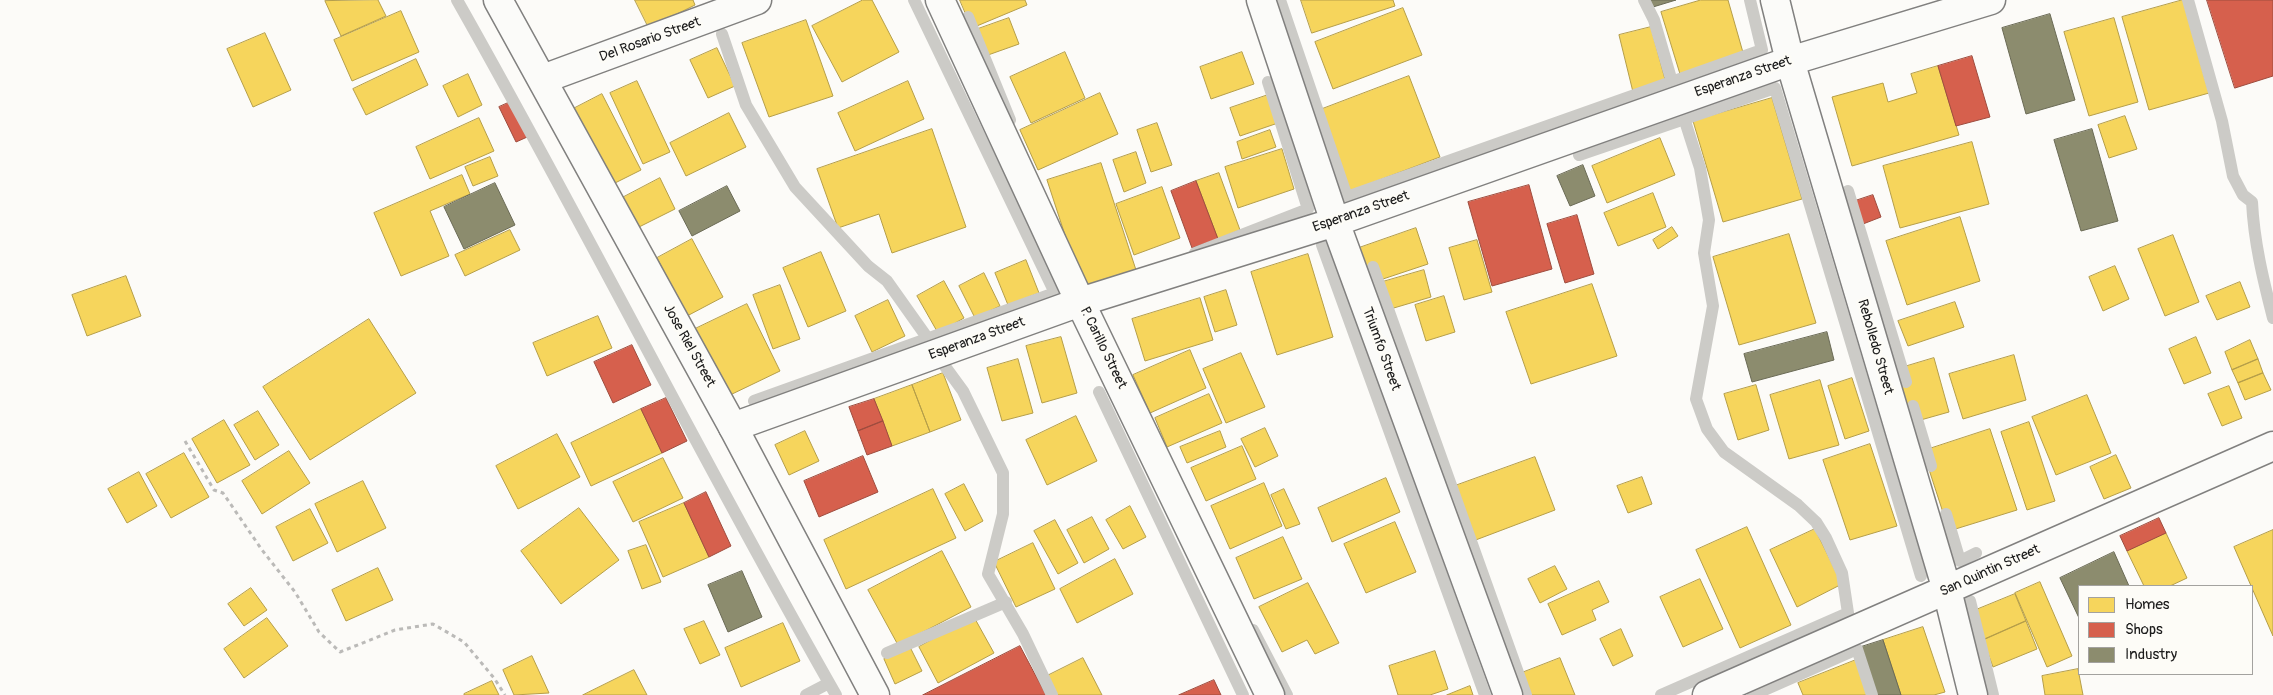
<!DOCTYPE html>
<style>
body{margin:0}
#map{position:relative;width:2273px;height:695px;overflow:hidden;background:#fcfbf8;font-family:Pangolin,sans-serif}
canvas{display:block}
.legend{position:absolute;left:2078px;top:585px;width:175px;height:90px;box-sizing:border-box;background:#fdfcf7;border:1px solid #a3a29f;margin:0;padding:6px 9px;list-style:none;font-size:15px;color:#1c1c1c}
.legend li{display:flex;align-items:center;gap:10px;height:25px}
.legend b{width:25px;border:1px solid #a3a29f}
</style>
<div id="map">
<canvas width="2273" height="695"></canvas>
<ul class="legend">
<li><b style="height:14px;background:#f6d55c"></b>Homes</li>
<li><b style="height:14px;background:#d6604d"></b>Shops</li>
<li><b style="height:14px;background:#8c8c6e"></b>Industry</li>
</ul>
</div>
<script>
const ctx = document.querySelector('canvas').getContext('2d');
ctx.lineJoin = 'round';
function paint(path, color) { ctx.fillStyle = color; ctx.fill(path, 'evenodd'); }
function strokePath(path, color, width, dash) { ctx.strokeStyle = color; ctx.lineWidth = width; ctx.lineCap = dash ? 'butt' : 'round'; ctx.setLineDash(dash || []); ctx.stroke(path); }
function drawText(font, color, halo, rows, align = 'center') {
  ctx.font = font + ' Pangolin,sans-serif'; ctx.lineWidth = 5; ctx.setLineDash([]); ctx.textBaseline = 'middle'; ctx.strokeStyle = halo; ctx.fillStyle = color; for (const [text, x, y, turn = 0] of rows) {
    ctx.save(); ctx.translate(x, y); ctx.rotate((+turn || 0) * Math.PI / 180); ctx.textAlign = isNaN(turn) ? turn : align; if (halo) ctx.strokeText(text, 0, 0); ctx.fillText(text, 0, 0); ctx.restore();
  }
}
const homes = new Path2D(`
 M 378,0 L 386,16 L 341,36 L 325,1 Z
 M 635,0 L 693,0 L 695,5 L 649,28 Z
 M 863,0 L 872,0 L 899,52 L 842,82 L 812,26 Z
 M 960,0 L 1025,0 L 1027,5 L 972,28 Z
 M 1301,0 L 1393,0 L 1395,6 L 1312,33 Z
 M 1701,0 L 1728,0 L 1744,56 L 1680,74 L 1661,12 Z
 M 2183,0 L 2209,93 L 2149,110 L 2122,17 Z
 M 1403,8 L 1422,55 L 1333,89 L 1315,42 Z
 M 401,11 L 419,52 L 352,81 L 334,40 Z
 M 1009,18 L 1019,44 L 988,55 L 978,29 Z
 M 2114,18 L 2138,102 L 2089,116 L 2064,32 Z
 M 806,20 L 833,96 L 769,117 L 742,43 Z
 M 1651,27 L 1666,83 L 1633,92 L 1619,35 Z
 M 265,33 L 291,90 L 253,107 L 227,49 Z
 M 717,48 L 735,86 L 708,98 L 690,60 Z
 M 1065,52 L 1085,98 L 1031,123 L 1010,77 Z
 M 1242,52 L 1254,84 L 1211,99 L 1200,67 Z
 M 416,59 L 428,85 L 366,115 L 353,89 Z
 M 1938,66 L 1959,135 L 1852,166 L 1832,97 L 1883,83 L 1888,102 L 1917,93 L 1911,74 Z
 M 468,74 L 482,105 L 458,117 L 443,86 Z
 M 1409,76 L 1440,157 L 1348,192 L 1317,111 Z
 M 637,81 L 670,152 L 643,164 L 610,93 Z
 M 908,81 L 924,119 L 855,151 L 838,113 Z
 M 1100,93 L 1118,134 L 1038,170 L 1020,130 Z
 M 602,94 L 641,170 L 611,185 L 573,109 Z
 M 1271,94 L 1281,122 L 1240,136 L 1230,108 Z
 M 1772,98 L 1802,199 L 1723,222 L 1693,121 Z
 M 729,113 L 746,147 L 686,176 L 670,143 Z
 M 2125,116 L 2137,149 L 2109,158 L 2098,125 Z
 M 479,118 L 494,151 L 430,179 L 416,147 Z
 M 1157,123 L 1172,165 L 1151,172 L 1137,130 Z
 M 932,129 L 966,227 L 892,253 L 879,214 L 838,228 L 817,169 Z
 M 1270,130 L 1276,147 L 1242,159 L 1237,142 Z
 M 1660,138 L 1675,175 L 1607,203 L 1592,166 Z
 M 1972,142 L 1989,204 L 1900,228 L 1883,166 Z
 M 1282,149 L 1294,189 L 1238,208 L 1225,167 Z
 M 1136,152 L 1146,183 L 1124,192 L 1113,160 Z
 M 490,157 L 498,176 L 473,186 L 465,167 Z
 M 1101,163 L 1136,270 L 1082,287 L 1047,180 Z
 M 1219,173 L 1240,230 L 1218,239 L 1196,181 Z
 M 462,175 L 470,194 L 430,211 L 449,256 L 401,276 L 374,213 Z
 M 660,178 L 675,209 L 637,228 L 622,198 Z
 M 1162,187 L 1180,238 L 1134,255 L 1116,204 Z
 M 1653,193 L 1666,227 L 1618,246 L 1604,213 Z
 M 1960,217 L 1980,281 L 1907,305 L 1886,241 Z
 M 1672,227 L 1678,236 L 1658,249 L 1653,240 Z
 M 1416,228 L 1428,264 L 1368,284 L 1356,249 Z
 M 510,230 L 520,250 L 465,276 L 455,255 Z
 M 1789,234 L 1816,323 L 1739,345 L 1713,257 Z
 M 2173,235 L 2199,302 L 2165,316 L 2138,249 Z
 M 692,239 L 723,297 L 687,316 L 657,258 Z
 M 1477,240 L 1492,292 L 1464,300 L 1449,248 Z
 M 821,252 L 846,311 L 808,327 L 783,268 Z
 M 1308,254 L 1333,337 L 1277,355 L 1251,272 Z
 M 1026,260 L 1039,293 L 1008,305 L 995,273 Z
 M 2115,266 L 2129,299 L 2103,311 L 2089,277 Z
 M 1424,270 L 1431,297 L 1387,310 L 1379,283 Z
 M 984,273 L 1000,306 L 975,318 L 959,286 Z
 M 126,276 L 141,316 L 87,336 L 72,295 Z
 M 944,281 L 964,318 L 938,333 L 917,296 Z
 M 2240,282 L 2250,307 L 2217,320 L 2206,296 Z
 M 1592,284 L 1617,356 L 1531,384 L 1506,312 Z
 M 780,285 L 800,339 L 773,349 L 753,295 Z
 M 1226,290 L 1237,325 L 1215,332 L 1204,297 Z
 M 1444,296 L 1455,332 L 1426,341 L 1415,305 Z
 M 1200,298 L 1213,340 L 1145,361 L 1132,319 Z
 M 888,300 L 905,336 L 872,352 L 855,316 Z
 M 1955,302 L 1964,327 L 1908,346 L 1898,321 Z
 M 747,304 L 780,371 L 728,396 L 695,329 Z
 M 598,316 L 612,348 L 547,376 L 533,343 Z
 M 369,319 L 416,393 L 310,460 L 263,387 Z
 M 1061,337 L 1077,393 L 1042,403 L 1026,346 Z
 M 2196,337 L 2211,373 L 2184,384 L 2169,349 Z
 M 2250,340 L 2258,359 L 2232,370 L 2225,352 Z
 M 1190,350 L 1206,388 L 1150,413 L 1133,375 Z
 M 1241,353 L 1265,407 L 1226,423 L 1203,369 Z
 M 2014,355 L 2026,400 L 1963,419 L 1949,374 Z
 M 1934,358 L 1949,412 L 1910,423 L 1894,370 Z
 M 1018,359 L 1033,413 L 1002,421 L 987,368 Z
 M 2258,359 L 2263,373 L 2238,383 L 2232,370 Z
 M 943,373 L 961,420 L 930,432 L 912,385 Z
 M 2263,373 L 2271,390 L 2245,400 L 2238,383 Z
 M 1852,378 L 1869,431 L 1845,439 L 1828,386 Z
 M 1820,380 L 1839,445 L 1789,459 L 1770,395 Z
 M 912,385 L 930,432 L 892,446 L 874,399 Z
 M 1756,385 L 1769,430 L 1738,440 L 1724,394 Z
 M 2229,386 L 2242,418 L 2222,426 L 2208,394 Z
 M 1209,394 L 1222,423 L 1167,447 L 1155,418 Z
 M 2087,395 L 2111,453 L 2056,475 L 2032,417 Z
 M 641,409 L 662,453 L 591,486 L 571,443 Z
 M 258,411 L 279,445 L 255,460 L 234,425 Z
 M 1076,416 L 1097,461 L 1047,485 L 1026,440 Z
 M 224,420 L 250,465 L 217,483 L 192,439 Z
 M 2029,422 L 2055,501 L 2027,510 L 2001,432 Z
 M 1265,428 L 1278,456 L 1255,467 L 1241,439 Z
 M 1990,429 L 2017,510 L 1949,531 L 1923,451 Z
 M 805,431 L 819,461 L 789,475 L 775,445 Z
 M 1220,431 L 1226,447 L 1187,463 L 1180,447 Z
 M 557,434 L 580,477 L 518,509 L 496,466 Z
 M 1870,444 L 1897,526 L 1850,540 L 1823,460 Z
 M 1242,446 L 1256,479 L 1206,501 L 1191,468 Z
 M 289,451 L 310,483 L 262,514 L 242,481 Z
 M 184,453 L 209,497 L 171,518 L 146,474 Z
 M 2116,455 L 2131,488 L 2104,499 L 2090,467 Z
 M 1535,457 L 1555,510 L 1473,541 L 1452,487 Z
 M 663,458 L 683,498 L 633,522 L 613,482 Z
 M 139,472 L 157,506 L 127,523 L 108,489 Z
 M 1642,477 L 1652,504 L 1628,513 L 1617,486 Z
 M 1386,478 L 1400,512 L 1332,542 L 1318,508 Z
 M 363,481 L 386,528 L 337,552 L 315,504 Z
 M 1264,483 L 1282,526 L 1230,549 L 1211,506 Z
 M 964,484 L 983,521 L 965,531 L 945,494 Z
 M 933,489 L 956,538 L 846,589 L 824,540 Z
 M 1284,489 L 1300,524 L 1286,529 L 1271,495 Z
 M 684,503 L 709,557 L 663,577 L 639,522 Z
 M 1130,506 L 1146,537 L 1123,549 L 1106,520 Z
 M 579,508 L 619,560 L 561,604 L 521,551 Z
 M 310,509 L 328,543 L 293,561 L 276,527 Z
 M 1092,517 L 1109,549 L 1084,563 L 1067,530 Z
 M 1055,520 L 1078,563 L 1058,574 L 1034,531 Z
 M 1395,522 L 1416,572 L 1366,593 L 1344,544 Z
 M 1747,527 L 1791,625 L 1740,648 L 1696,550 Z
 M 1815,529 L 1842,584 L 1797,607 L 1770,550 Z
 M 2273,530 L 2273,636 L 2234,547 Z
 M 2166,533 L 2187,578 L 2170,586 L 2144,586 L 2127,551 Z
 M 1283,537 L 1302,579 L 1254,599 L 1236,558 Z
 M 1033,543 L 1055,589 L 1016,607 L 994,562 Z
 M 646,545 L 661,582 L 642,589 L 628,551 Z
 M 942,551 L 971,607 L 898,645 L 868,590 Z
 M 1115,559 L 1133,594 L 1077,623 L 1060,589 Z
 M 1555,566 L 1567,589 L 1540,603 L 1528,579 Z
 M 378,568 L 393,600 L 346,621 L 332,590 Z
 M 1700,579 L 1723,629 L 1683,647 L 1660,597 Z
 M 1599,581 L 1609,602 L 1592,610 L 1596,620 L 1562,635 L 1548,604 Z
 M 2040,582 L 2072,656 L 2047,667 L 2015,593 Z
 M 1308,583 L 1339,643 L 1315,654 L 1307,640 L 1282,652 L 1259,607 Z
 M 251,588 L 267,610 L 244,626 L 228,604 Z
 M 2015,594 L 2026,621 L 1983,640 L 1971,612 Z
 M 974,617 L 994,653 L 938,683 L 919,647 Z
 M 267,618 L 288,646 L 244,678 L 224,649 Z
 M 704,621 L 720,655 L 700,664 L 684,629 Z
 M 2026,621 L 2037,649 L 1993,667 L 1983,640 Z
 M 783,623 L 800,661 L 741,687 L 725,648 Z
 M 1923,627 L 1945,692 L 1934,695 L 1901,695 L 1883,640 Z
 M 1621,629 L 1633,656 L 1613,666 L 1600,639 Z
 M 910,647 L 922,671 L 895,684 L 884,659 Z
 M 1435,651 L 1448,689 L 1430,695 L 1398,695 L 1389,666 Z
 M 532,656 L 549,693 L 514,695 L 503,670 Z
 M 1083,658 L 1102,695 L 1056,695 L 1047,676 Z
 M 1560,658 L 1575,695 L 1527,695 L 1519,674 Z
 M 1856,660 L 1870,695 L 1803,695 L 1798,683 Z
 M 2078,669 L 2083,695 L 2045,695 L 2042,676 Z
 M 634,670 L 647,695 L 583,695 Z
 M 492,681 L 499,695 L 464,695 L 464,694 Z
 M 1470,686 L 1473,695 L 1447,695 Z`);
paint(homes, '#f6d55c');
strokePath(homes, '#b59e49', 1);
const shops = new Path2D(`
 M 2207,0 L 2273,0 L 2273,76 L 2235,88 Z
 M 1972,56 L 1990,117 L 1956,126 L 1938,66 Z
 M 517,99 L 534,134 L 516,142 L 499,107 Z
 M 1196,181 L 1218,239 L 1192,248 L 1171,191 Z
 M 1529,185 L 1552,269 L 1492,286 L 1468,202 Z
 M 1873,195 L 1881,217 L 1863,224 L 1855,201 Z
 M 1577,215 L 1594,274 L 1565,283 L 1547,224 Z
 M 632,345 L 651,385 L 613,403 L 594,362 Z
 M 666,398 L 687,441 L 662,453 L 641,409 Z
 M 874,399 L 883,421 L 858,431 L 849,407 Z
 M 883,421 L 892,446 L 867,455 L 858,431 Z
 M 863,456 L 878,492 L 819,517 L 804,481 Z
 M 706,492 L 731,546 L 709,557 L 684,503 Z
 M 2159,518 L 2166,533 L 2127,551 L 2120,536 Z
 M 1020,646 L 1046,695 L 923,695 Z
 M 1214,680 L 1221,695 L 1179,695 Z`);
paint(shops, '#d6604d');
strokePath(shops, '#9e4c3e', 1);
const industry = new Path2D(`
 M 1651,0 L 1676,0 L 1653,7 Z
 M 2050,14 L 2075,100 L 2026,114 L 2002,28 Z
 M 2092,129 L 2118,221 L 2081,231 L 2054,140 Z
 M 1583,165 L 1595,196 L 1570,206 L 1557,176 Z
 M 495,183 L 515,225 L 464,249 L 444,207 Z
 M 727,186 L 740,211 L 692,236 L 679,211 Z
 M 1827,332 L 1834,360 L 1752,382 L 1744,354 Z
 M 2114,552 L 2129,586 L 2079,586 L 2079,618 L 2060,578 Z
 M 742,571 L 762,617 L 728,632 L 708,585 Z
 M 1883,640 L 1901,695 L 1876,695 L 1861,647 Z`);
paint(industry, '#8c8c6e');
strokePath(industry, '#6a6a55', 1);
strokePath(new Path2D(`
 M 457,0 C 587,229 705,466 836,695
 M 1280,0 L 1347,197 L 1762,50 L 1750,0
 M 1644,0 L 1654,20 L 1672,82
 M 2188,0 L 2222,121 L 2233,176 L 2243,195 L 2252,202 C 2254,242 2263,279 2273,318
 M 968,17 L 1010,120
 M 722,34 L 746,105 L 795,187 L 868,266 L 887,281 L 931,343
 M 1579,155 L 1775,88 L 1921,576
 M 1848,191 L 1906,382
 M 1322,245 L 1485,695
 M 1195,253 L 1308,209 L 1268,82
 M 1373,267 L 1526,695
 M 944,365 L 963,391 L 1003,473 L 1003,514 L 988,574 L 1023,634 L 1052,695
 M 1099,392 L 1243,695
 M 754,401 L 1055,293 L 914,0
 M 1913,406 L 1931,466
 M 1946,514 L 1960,561 L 1976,553
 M 1970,601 L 1993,695
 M 1253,630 L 1287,695
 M 887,653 L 1006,602
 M 806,695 L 829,683
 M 1661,695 L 1848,613 L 1842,573 L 1826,538 L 1816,522 L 1798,505 L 1724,452 L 1707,429 L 1696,399 L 1713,306 L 1704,253 L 1709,220 L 1700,168 L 1684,118
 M 1753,695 L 1857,649 L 1872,695`), '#cccbc7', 12);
const street = new Path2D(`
 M 940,0 L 1080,302 L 1270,695
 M 1261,0 L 1335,222 L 1508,695
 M 1775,0 L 1790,61 L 1947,590 L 1973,695
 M 543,79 L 757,0
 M 733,427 L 1080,302 L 1335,222 L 1790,61 L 1991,0
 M 1707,695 L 2273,446`);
const highway = new Path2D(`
 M 498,0 L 733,427 L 875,695`);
strokePath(street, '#81807f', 31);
strokePath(highway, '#81807f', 31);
strokePath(new Path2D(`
 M 185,441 L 214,490 L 223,493 L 262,550 L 295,592 L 319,632 L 340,652 L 395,630 L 433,624 L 464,642 L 494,678 L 505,695`), '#bbbab8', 3, [4, 4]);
strokePath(street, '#fbfbf9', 28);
strokePath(highway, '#fbfbf9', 28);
drawText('14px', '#1c1c1c', '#fdfcf7', [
 ["Del Rosario Street",650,40,-20],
 ["Esperanza Street",1743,77,-19],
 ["Esperanza Street",1361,212,-19],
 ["Esperanza Street",977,339,-20],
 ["Jose Riel Street",689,346,61],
 ["Rebolledo Street",1875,347,74],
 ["P. Carillo Street",1103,348,64],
 ["Triumfo Street",1381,349,70],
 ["San Quintin Street",1990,571,-24]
]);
</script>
